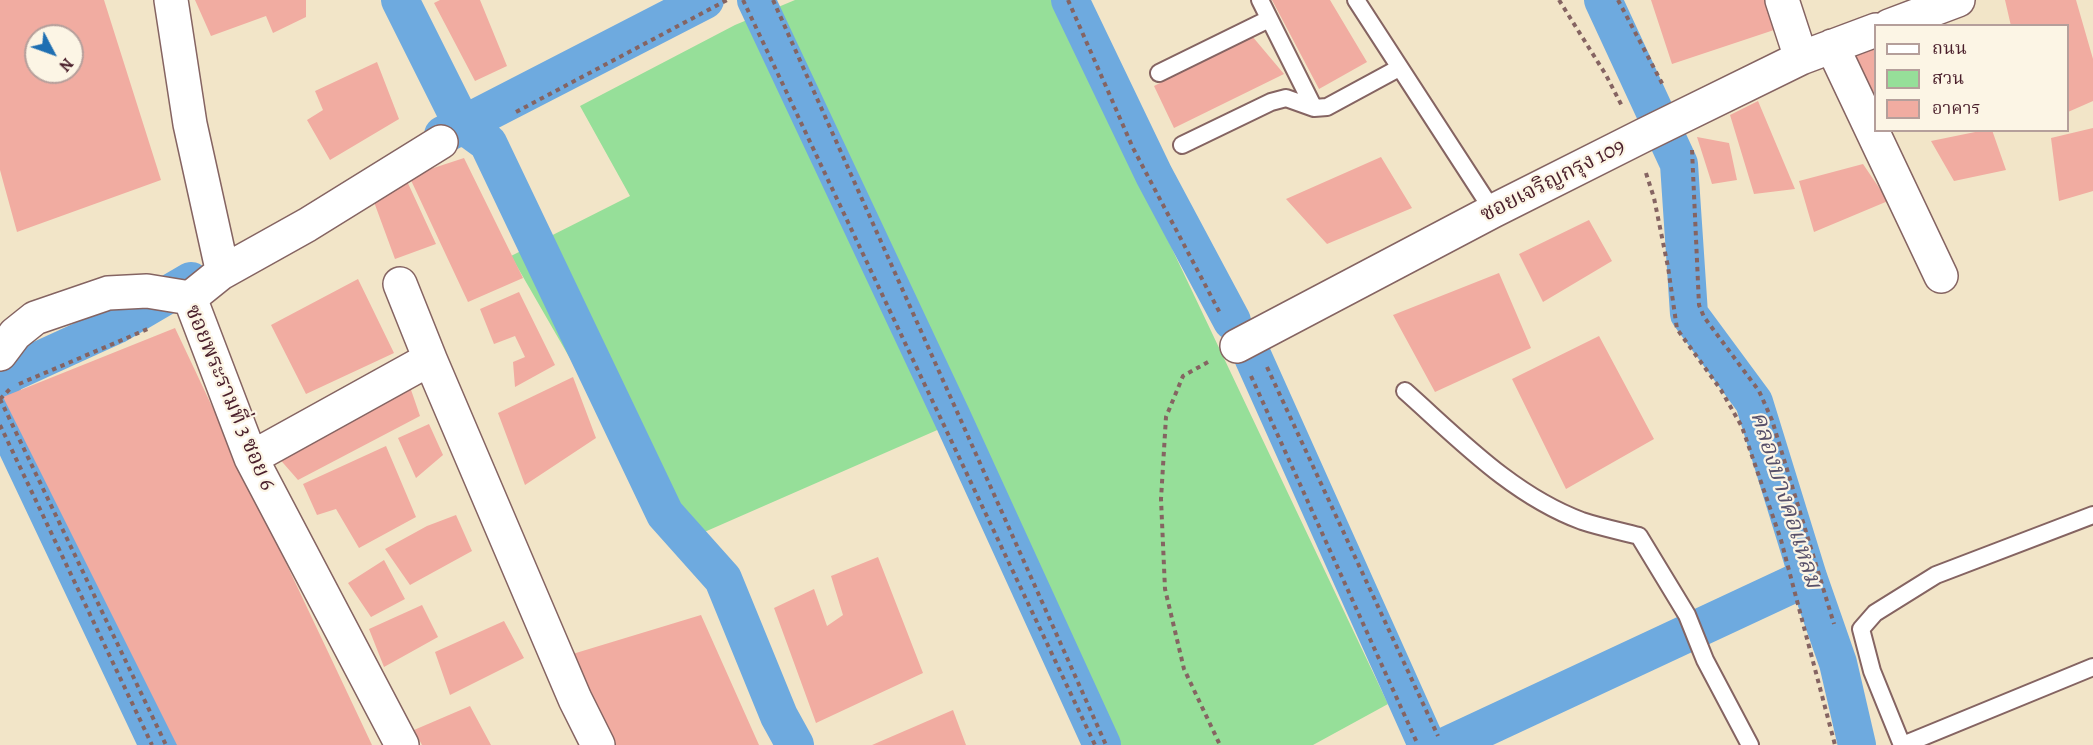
<!DOCTYPE html>
<meta charset="utf-8">
<style>
body{margin:0}
#map{position:relative;width:2093px;height:745px;overflow:hidden;background:#f2e5c8;font-family:Alegreya,"Noto Serif Thai",serif}
canvas{display:block}
.legend{position:absolute;left:1874px;top:24px;width:195px;height:108px;box-sizing:border-box;background:#fcf5e5;border:2px solid #b59f9b;margin:0;padding:8px 10px;list-style:none;font-size:18px;color:#4a1f2b}
.legend li{display:flex;align-items:center;gap:12px;height:30px}
.legend b{width:30px;border:2px solid #b59f9b}
.north{position:absolute;left:24px;top:24px;width:60px;height:60px;box-sizing:border-box;background:#fcf5e5;border:2px solid #b59f9b;border-radius:50%;rotate:131deg;font-size:16px;font-weight:700;line-height:24px;text-align:center;color:#4a1f2b}
.north::after{content:'';display:block;margin:auto;width:21px;height:27px;background:#1f6fb2;clip-path:polygon(50% 0,100% 100%,50% 72%,0 100%)}
</style>
<div id="map">
<canvas width="2093" height="745"></canvas>
<ul class="legend">
<li><b style="height:8px;background:#fff"></b>ถนน</li>
<li><b style="height:16px;background:#96df99"></b>สวน</li>
<li><b style="height:16px;background:#f1aca1"></b>อาคาร</li>
</ul>
<div class="north">N</div>
</div>
<script>
const ctx = document.querySelector('canvas').getContext('2d');
ctx.lineJoin = 'round';
function paint(path, color) { ctx.fillStyle = color; ctx.fill(path, 'evenodd'); }
function strokePath(path, color, width, dash) { ctx.strokeStyle = color; ctx.lineWidth = width; ctx.lineCap = dash ? 'butt' : 'round'; ctx.setLineDash(dash || []); ctx.stroke(path); }
function drawText(font, color, halo, rows, align = 'center') {
  ctx.font = font + ' Alegreya,"Noto Serif Thai",serif'; ctx.lineWidth = 4.5; ctx.setLineDash([]); ctx.textBaseline = 'middle'; ctx.strokeStyle = halo; ctx.fillStyle = color; for (const [text, x, y, turn = 0] of rows) {
    ctx.save(); ctx.translate(x, y); ctx.rotate((+turn || 0) * Math.PI / 180); ctx.textAlign = isNaN(turn) ? turn : align; if (halo) ctx.strokeText(text, 0, 0); ctx.fillText(text, 0, 0); ctx.restore();
  }
}
paint(new Path2D(`
 M 795,0 L 1054,0 L 1388,704 L 1313,745 L 1098,745 L 951,424 L 677,544 L 511,256 L 630,196 L 580,106 L 735,25 Z`), '#96df99');
strokePath(new Path2D(`
 M 400,0 L 462,124 L 488,143 L 665,514 L 723,579 L 779,716 L 795,745
 M 756,0 L 952,417 L 1102,745
 M 1070,0 L 1154,175 L 1232,321
 M 1603,0 L 1679,164 L 1689,314 L 1754,402 L 1808,577 L 1838,663 L 1857,745
 M 443,135 L 705,0
 M 1253,357 L 1427,745
 M 0,383 L 11,373 L 116,325 L 191,281
 M 0,411 L 158,745
 M 1448,745 L 1808,577`), '#6eaadf', 38);
paint(new Path2D(`
 M 0,0 L 104,0 L 161,180 L 17,232 L 0,170 ZM 36,36 L 72,36 L 72,72 L 36,72 Z
 M 195,0 L 306,0 L 306,17 L 273,33 L 266,16 L 211,36 Z
 M 440,0 L 480,0 L 507,66 L 475,81 L 434,3 Z
 M 1272,0 L 1330,0 L 1367,62 L 1319,89 Z
 M 1651,0 L 1774,0 L 1783,27 L 1672,64 Z
 M 2005,0 L 2076,0 L 2093,59 L 2093,101 L 2068,112 L 2068,26 L 2011,26 Z
 M 1252,36 L 1284,74 L 1174,128 L 1154,86 Z
 M 1876,41 L 1876,91 L 1863,94 L 1847,52 Z
 M 377,62 L 399,119 L 330,160 L 307,120 L 323,110 L 315,91 Z
 M 1758,101 L 1795,189 L 1754,194 L 1730,115 Z
 M 2093,128 L 2093,191 L 2059,201 L 2051,138 Z
 M 1985,130 L 1992,130 L 2006,170 L 1954,181 L 1931,141 Z
 M 1697,137 L 1729,143 L 1737,180 L 1712,184 Z
 M 1381,157 L 1412,208 L 1327,244 L 1286,199 Z
 M 464,158 L 523,278 L 468,302 L 409,176 Z
 M 1863,164 L 1888,201 L 1814,232 L 1799,181 Z
 M 406,179 L 436,244 L 395,259 L 374,202 Z
 M 1589,220 L 1612,261 L 1543,302 L 1519,254 Z
 M 1499,273 L 1531,348 L 1435,392 L 1393,315 Z
 M 358,279 L 394,353 L 306,394 L 271,325 Z
 M 519,292 L 555,365 L 515,387 L 513,362 L 525,357 L 515,336 L 494,344 L 480,309 Z
 M 175,328 L 372,745 L 177,745 L 3,397 Z
 M 1599,336 L 1654,439 L 1566,489 L 1512,379 Z
 M 573,377 L 596,438 L 525,485 L 498,413 Z
 M 409,384 L 420,416 L 298,480 L 277,456 Z
 M 429,424 L 443,455 L 416,478 L 398,438 Z
 M 386,446 L 416,517 L 359,548 L 336,509 L 317,515 L 303,484 Z
 M 456,515 L 472,551 L 410,585 L 385,549 L 427,526 Z
 M 878,557 L 923,673 L 816,723 L 774,608 L 814,589 L 827,626 L 843,615 L 831,576 Z
 M 384,560 L 405,599 L 371,617 L 348,583 Z
 M 422,605 L 438,637 L 384,667 L 369,629 Z
 M 701,615 L 759,745 L 609,745 L 566,656 Z
 M 504,621 L 524,658 L 450,695 L 435,652 Z
 M 470,706 L 491,745 L 422,745 L 414,730 Z
 M 953,710 L 966,745 L 872,745 Z`), '#f1aca1');
const lane = new Path2D(`
 M 1260,0 L 1314,108
 M 1356,0 L 1493,211
 M 1159,73 L 1269,19
 M 1182,145 L 1271,102 L 1286,98 L 1314,108 L 1327,107 L 1399,68
 M 1405,391 C 1459,439 1512,495 1582,521 C 1600,527 1620,531 1639,536 L 1687,615 L 1705,660 L 1750,745
 M 1902,745 L 1872,671 L 1861,629 L 1875,613 L 1936,575 L 2093,515
 M 1903,745 L 2093,667`);
const street = new Path2D(`
 M 171,0 L 190,124 L 222,269 L 221,273
 M 1782,0 L 1801,58
 M 1889,26 L 1958,0
 M 1832,46 L 1941,276
 M 190,298 L 251,458 L 402,745
 M 190,298 L 221,273 L 307,225 L 441,142
 M 1237,346 L 1493,211 L 1644,135 L 1801,58 L 1876,30
 M 0,354 L 15,334 L 35,318 L 108,293 L 147,291 L 190,298
 M 430,359 L 575,699 L 598,745
 M 251,458 L 430,359 L 400,284`);
strokePath(lane, '#856462', 20);
strokePath(street, '#856462', 36);
strokePath(new Path2D(`
 M 743,0 L 1095,745
 M 773,0 L 1106,745
 M 1068,0 L 1133,148 L 1221,315
 M 1559,0 L 1606,75 L 1623,108
 M 1618,0 L 1664,87
 M 516,112 L 727,0
 M 1692,150 L 1699,305 L 1704,317 L 1759,391 L 1772,420 L 1834,624
 M 1646,173 L 1654,198 L 1668,267 L 1677,329 L 1721,390 L 1742,427 L 1781,540 L 1835,745
 M 1208,362 L 1183,376 L 1166,417 L 1161,499 L 1165,589 L 1184,669 L 1220,745
 M 1267,367 L 1438,736
 M 1251,376 L 1418,745
 M 19,384 L 150,328
 M 0,399 L 166,745
 M 0,399 L 10,389
 M 0,425 L 152,745`), '#856462', 4, [4.5, 4.5]);
strokePath(lane, '#fff', 16);
strokePath(street, '#fff', 33);
drawText('22px', '#4a1f2b', '#fcf5e5', [
 ["ซอยเจริญกรุง 109",1553,181,-27],
 ["ซอยพระรามที่ 3 ซอย 6",229,398,67]
]);
drawText('italic 24px', '#57506a', '#fcf5e5', [
 ["คลองบางคอแหลม",1785,500,72]
]);
</script>
